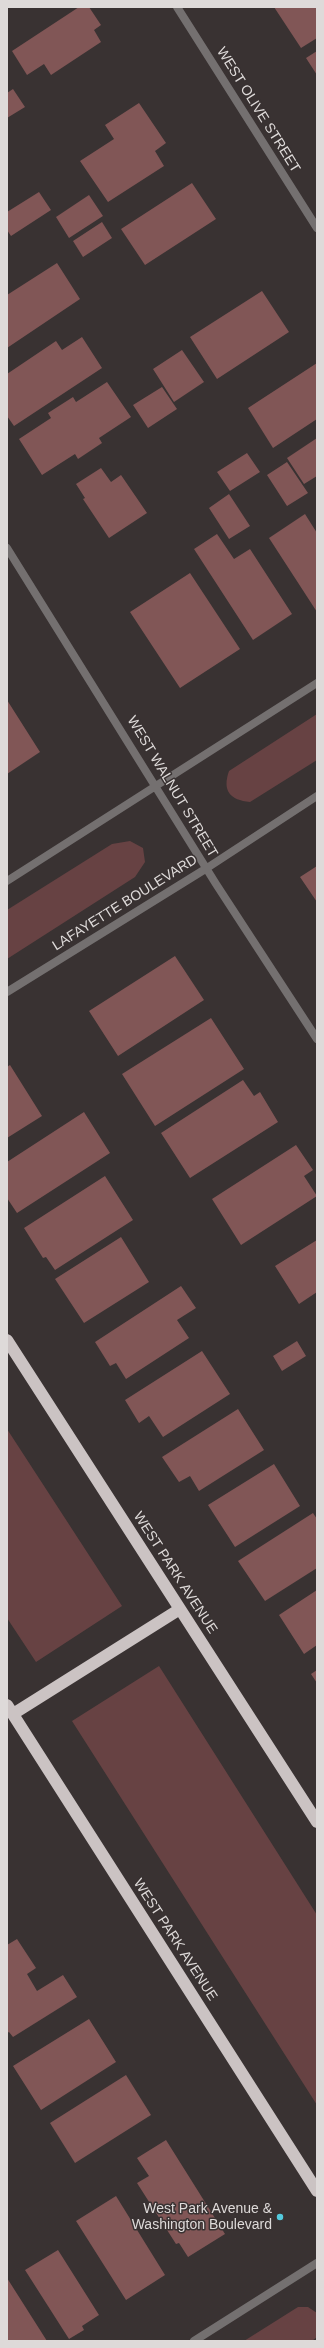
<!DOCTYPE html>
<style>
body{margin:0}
#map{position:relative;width:324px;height:2348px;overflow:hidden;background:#393232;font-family:Helvetica,sans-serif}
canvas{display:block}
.frame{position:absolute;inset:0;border:8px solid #dedad9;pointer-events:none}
</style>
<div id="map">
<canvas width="324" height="2348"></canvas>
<div class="frame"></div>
</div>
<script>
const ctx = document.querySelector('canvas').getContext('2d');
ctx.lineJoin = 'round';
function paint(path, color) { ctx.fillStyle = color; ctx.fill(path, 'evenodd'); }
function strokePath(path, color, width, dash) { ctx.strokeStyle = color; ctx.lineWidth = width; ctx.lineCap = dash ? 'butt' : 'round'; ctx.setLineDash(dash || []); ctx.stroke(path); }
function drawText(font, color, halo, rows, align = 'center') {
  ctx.font = font + ' Helvetica,sans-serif'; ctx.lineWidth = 3; ctx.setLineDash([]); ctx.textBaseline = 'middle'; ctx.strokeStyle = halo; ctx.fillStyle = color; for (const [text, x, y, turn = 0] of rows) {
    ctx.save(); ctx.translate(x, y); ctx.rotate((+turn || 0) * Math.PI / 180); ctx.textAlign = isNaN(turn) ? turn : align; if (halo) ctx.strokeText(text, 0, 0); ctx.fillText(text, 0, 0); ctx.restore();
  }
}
paint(new Path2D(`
 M 317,714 L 317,760 L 250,802 C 230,800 222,791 229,771 Z
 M 130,841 L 143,848 L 145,862 L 135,877 L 7,959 L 7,910 L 112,844 Z
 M 7,1429 L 122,1606 L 36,1662 L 7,1618 Z
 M 159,1666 L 317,1915 L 317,2105 L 72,1721 Z
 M 298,2307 L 308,2307 L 317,2313 L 317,2337 L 312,2341 L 244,2341 Z`), '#674243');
paint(new Path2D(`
 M 79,7 L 89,7 L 101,25 L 94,30 L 101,42 L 51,75 L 44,64 L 27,75 L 12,51 Z
 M 274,7 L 317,7 L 317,38 L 301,48 Z
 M 317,51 L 317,75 L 306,58 Z
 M 13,89 L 25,107 L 7,118 L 7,93 Z
 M 139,103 L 166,143 L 155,151 L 164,166 L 108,202 L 80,161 L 114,139 L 105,125 Z
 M 192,183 L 216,219 L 145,265 L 121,229 Z
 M 39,192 L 51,210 L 11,236 L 7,230 L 7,212 Z
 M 89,195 L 103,216 L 69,238 L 56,217 Z
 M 102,222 L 112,238 L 83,257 L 73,241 Z
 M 57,263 L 80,299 L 7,348 L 7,295 Z
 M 262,291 L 289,332 L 217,379 L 190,337 Z
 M 82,337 L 102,368 L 14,426 L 7,416 L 7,374 L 56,341 L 62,350 Z
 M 182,350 L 204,382 L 174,402 L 153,369 Z
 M 317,363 L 317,419 L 273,448 L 248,408 Z
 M 107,382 L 131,417 L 99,438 L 102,443 L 78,459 L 75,454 L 42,475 L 19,439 L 51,418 L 48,413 L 73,397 L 76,402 Z
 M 162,387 L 177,409 L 148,428 L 133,405 Z
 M 317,438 L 317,476 L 304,484 L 287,458 Z
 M 247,453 L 260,472 L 230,491 L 217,472 Z
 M 287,462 L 308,493 L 287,506 L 267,475 Z
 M 101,468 L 111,482 L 121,475 L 147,513 L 109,538 L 83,499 L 85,498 L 76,484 Z
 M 229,494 L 250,526 L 229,539 L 209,508 Z
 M 305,514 L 317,533 L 317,612 L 269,538 Z
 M 217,534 L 234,559 L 250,549 L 292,614 L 253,640 L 194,549 Z
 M 190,573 L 240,649 L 180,688 L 130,612 Z
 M 7,700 L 40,752 L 7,774 Z
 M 317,866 L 317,902 L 300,877 Z
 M 175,956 L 204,1000 L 118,1056 L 89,1011 Z
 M 211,1018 L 244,1069 L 155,1126 L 122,1074 Z
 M 10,1065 L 42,1116 L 7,1138 L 7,1067 Z
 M 243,1080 L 254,1096 L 260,1092 L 278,1122 L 190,1178 L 161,1133 Z
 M 84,1112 L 110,1153 L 17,1213 L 7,1198 L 7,1162 Z
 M 296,1145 L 313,1170 L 304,1176 L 317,1196 L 241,1245 L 212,1199 Z
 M 105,1176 L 133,1220 L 55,1270 L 46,1257 L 43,1258 L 24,1228 Z
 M 121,1237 L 149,1282 L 84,1323 L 55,1279 Z
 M 317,1240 L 317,1292 L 299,1304 L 275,1266 Z
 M 181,1286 L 196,1308 L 177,1320 L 189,1338 L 126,1379 L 116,1363 L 110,1366 L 95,1342 Z
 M 297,1341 L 306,1356 L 282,1371 L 273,1356 Z
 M 202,1351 L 230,1394 L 163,1437 L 149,1416 L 139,1423 L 125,1400 Z
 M 238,1409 L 264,1450 L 199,1491 L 190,1476 L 179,1482 L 162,1457 Z
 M 274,1464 L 300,1506 L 235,1547 L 208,1505 Z
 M 313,1513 L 317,1519 L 317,1568 L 265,1601 L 238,1561 Z
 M 317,1590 L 317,1645 L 304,1654 L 279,1615 Z
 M 317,1670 L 317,1683 L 311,1674 Z
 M 17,1939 L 36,1968 L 27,1974 L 37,1991 L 63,1975 L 77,1997 L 13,2037 L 9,2032 L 7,2033 L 7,1945 Z
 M 89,2019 L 116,2062 L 41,2110 L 13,2066 Z
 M 126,2075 L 151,2115 L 75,2163 L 50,2123 Z
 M 166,2140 L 225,2234 L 188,2257 L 179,2243 L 176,2244 L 137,2183 L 149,2176 L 137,2158 Z
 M 116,2196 L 165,2275 L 126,2300 L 76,2221 Z
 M 58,2250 L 99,2315 L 82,2326 L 84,2330 L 69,2339 L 25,2270 Z
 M 7,2278 L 47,2341 L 7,2341 Z`), '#815656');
strokePath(new Path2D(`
 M 177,7 L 317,228
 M 7,548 L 216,884 L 317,1039
 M 7,881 L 317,683
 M 7,992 L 207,868 L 317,796
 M 194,2341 L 317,2263`), '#747070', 8);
strokePath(new Path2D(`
 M 7,1340 L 317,1822
 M 7,1705 L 317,2191
 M 13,1714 L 180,1609`), '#cbc3c3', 12);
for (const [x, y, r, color] of [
 [280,2217,4,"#54cadd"]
]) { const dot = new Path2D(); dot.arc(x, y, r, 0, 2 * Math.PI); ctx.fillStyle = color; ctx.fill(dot); strokePath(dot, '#393232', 1.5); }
drawText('14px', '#dedad9', '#393232', [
 ["WEST OLIVE STREET",258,110,58],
 ["WEST WALNUT STREET",172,787,59],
 ["LAFAYETTE BOULEVARD",125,903,-32],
 ["WEST PARK AVENUE",175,1573,57],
 ["WEST PARK AVENUE",175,1940,57]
]);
drawText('14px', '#dedad9', '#393232', [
 ["West Park Avenue &",272,2209],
 ["Washington Boulevard",272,2225]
], 'right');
</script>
